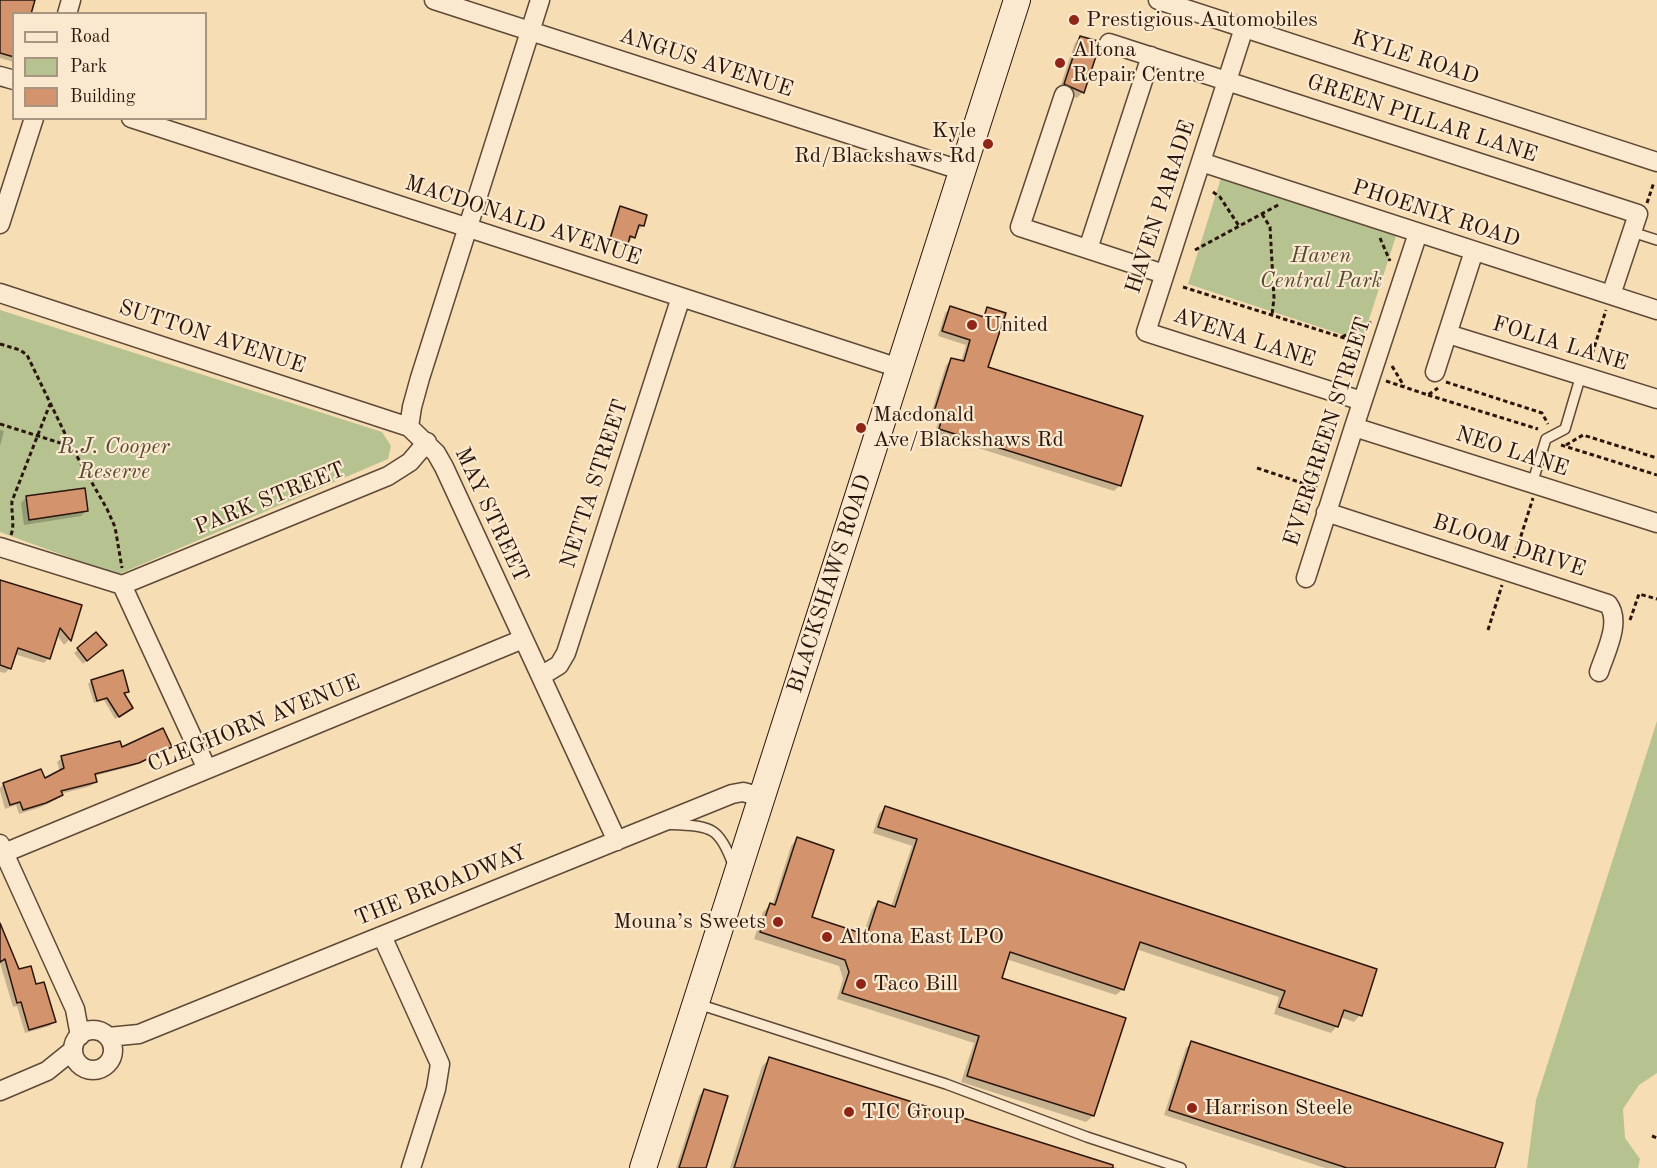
<!DOCTYPE html>
<meta charset="utf-8">
<style>
body{margin:0}
#map{position:relative;width:1657px;height:1168px;overflow:hidden;background:#f7ddb4;font-family:"Old Standard TT",serif}
canvas{display:block}
.legend{position:absolute;left:12px;top:12px;width:195px;height:108px;box-sizing:border-box;background:#fae9ce;border:2px solid #a79581;margin:0;padding:8px 10px;list-style:none;font-size:18px;color:#2b160d}
.legend li{display:flex;align-items:center;gap:12px;height:30px}
.legend b{width:30px;border:2px solid #a79581}
</style>
<div id="map">
<canvas width="1657" height="1168"></canvas>
<ul class="legend">
<li><b style="height:8px;background:#fae9ce"></b>Road</li>
<li><b style="height:16px;background:#b7c291"></b>Park</li>
<li><b style="height:16px;background:#d2936d"></b>Building</li>
</ul>
</div>
<script>
const ctx = document.querySelector('canvas').getContext('2d');
ctx.lineJoin = 'round';
function paint(path, color) { ctx.fillStyle = color; ctx.fill(path, 'evenodd'); }
function strokePath(path, color, width, dash) { ctx.strokeStyle = color; ctx.lineWidth = width; ctx.lineCap = dash ? 'butt' : 'round'; ctx.setLineDash(dash || []); ctx.stroke(path); }
function drawText(font, color, halo, rows, align = 'center') {
  ctx.font = font + ' "Old Standard TT",serif'; ctx.lineWidth = 4.5; ctx.setLineDash([]); ctx.textBaseline = 'middle'; ctx.strokeStyle = halo; ctx.fillStyle = color; for (const [text, x, y, turn = 0] of rows) {
    ctx.save(); ctx.translate(x, y); ctx.rotate((+turn || 0) * Math.PI / 180); ctx.textAlign = isNaN(turn) ? turn : align; if (halo) ctx.strokeText(text, 0, 0); ctx.fillText(text, 0, 0); ctx.restore();
  }
}
paint(new Path2D(`
 M 1221,178 L 1397,233 L 1362,341 L 1188,284 Z
 M 0,310 L 382,432 L 391,446 L 388,459 L 117,575 L 0,532 Z
 M 1657,721 L 1657,1073 L 1639,1085 L 1623,1109 L 1625,1138 L 1640,1159 L 1638,1168 L 1527,1168 L 1536,1100 Z`), '#b7c291');
paint(new Path2D(`
 M 0,0 L 35,0 L 14,14 L 13,62 L 0,58 Z
 M 1081,37 L 1083,92 L 1077,98 L 1059,90 L 1075,43 Z
 M 621,208 L 643,226 L 639,229 L 636,228 L 633,237 L 630,241 L 627,240 L 623,247 L 608,242 L 617,212 Z
 M 951,308 L 981,318 L 988,309 L 986,368 L 1120,485 L 1114,491 L 934,434 L 938,423 L 929,420 L 946,365 L 952,359 L 961,362 L 966,345 L 938,336 L 945,313 Z
 M 0,430 L 4,431 L 0,446 Z
 M 26,498 L 87,510 L 81,516 L 24,525 L 21,503 Z
 M 0,580 L 80,606 L 69,640 L 64,645 L 57,635 L 49,658 L 44,663 L 14,654 L 10,668 L 5,673 L 0,672 Z
 M 96,634 L 101,648 L 83,664 L 74,653 Z
 M 91,681 L 128,691 L 125,694 L 128,711 L 115,719 L 104,700 L 94,703 L 88,684 Z
 M 170,747 L 166,751 L 133,766 L 94,776 L 95,781 L 91,786 L 60,794 L 57,799 L 41,807 L 19,814 L 16,805 L 5,809 L 0,791 L 0,788 L 3,784 L 40,771 L 45,780 L 60,772 L 57,762 L 62,758 L 121,749 Z
 M 885,807 L 1360,1015 L 1354,1022 L 1340,1017 L 1337,1026 L 1331,1033 L 1274,1014 L 1279,997 L 1136,949 L 1123,989 L 1116,995 L 1006,959 L 1000,979 L 1124,1019 L 1093,1116 L 1086,1122 L 961,1082 L 974,1043 L 837,999 L 843,979 L 839,966 L 754,939 L 763,912 L 770,905 L 772,906 L 791,846 L 797,839 L 810,918 L 863,935 L 872,909 L 878,903 L 891,907 L 912,846 L 873,833 L 879,814 Z
 M 0,927 L 19,971 L 35,986 L 54,1021 L 50,1026 L 25,1033 L 17,1006 L 13,1007 L 0,963 Z
 M 1192,1043 L 1494,1168 L 1325,1168 L 1164,1115 L 1186,1048 Z
 M 770,1059 L 1117,1168 L 730,1168 L 762,1066 Z
 M 704,1090 L 705,1168 L 676,1168 L 699,1096 Z`), '#0003');
const building = new Path2D(`
 M 0,0 L 35,0 L 31,14 L 14,14 L 14,57 L 0,53 Z
 M 1080,36 L 1098,41 L 1099,47 L 1084,93 L 1064,84 Z
 M 620,206 L 647,215 L 644,226 L 639,225 L 635,238 L 630,236 L 628,244 L 610,239 Z
 M 950,306 L 984,317 L 987,307 L 1006,313 L 988,367 L 1143,416 L 1121,486 L 939,429 L 942,418 L 933,415 L 951,358 L 964,361 L 970,340 L 942,331 Z
 M 85,488 L 88,511 L 29,520 L 26,496 Z
 M 0,580 L 82,605 L 71,641 L 60,628 L 50,659 L 18,648 L 11,669 L 0,665 Z
 M 96,632 L 107,645 L 87,661 L 77,648 Z
 M 123,670 L 129,692 L 124,693 L 133,708 L 119,717 L 107,698 L 97,701 L 91,680 Z
 M 163,728 L 172,747 L 139,763 L 95,774 L 97,782 L 61,791 L 63,795 L 46,803 L 23,810 L 20,802 L 10,805 L 3,783 L 41,769 L 45,778 L 64,768 L 61,756 L 120,741 L 122,747 Z
 M 885,806 L 1377,969 L 1362,1016 L 1344,1010 L 1338,1027 L 1279,1007 L 1285,991 L 1140,942 L 1124,990 L 1010,952 L 1002,978 L 1126,1018 L 1094,1116 L 967,1076 L 979,1036 L 842,993 L 849,972 L 845,960 L 760,932 L 770,903 L 775,905 L 797,837 L 834,850 L 812,917 L 867,935 L 878,901 L 895,907 L 917,839 L 878,827 Z
 M 0,923 L 19,969 L 31,966 L 36,984 L 44,982 L 56,1022 L 29,1030 L 21,1002 L 17,1003 L 5,959 L 0,962 Z
 M 1191,1041 L 1503,1143 L 1495,1168 L 1347,1168 L 1169,1110 Z
 M 769,1057 L 1113,1165 L 1113,1168 L 734,1168 Z
 M 704,1089 L 728,1096 L 706,1168 L 679,1168 Z`);
paint(building, '#d2936d');
strokePath(building, '#2b160d', 1.5);
const service = new Path2D(`
 M 1632,232 L 1657,240
 M 1532,484 L 1546,439 L 1565,429 L 1581,375
 M 666,824 C 707,827 718,822 733,865
 M 698,1004 L 946,1084 L 1087,1137 L 1181,1168`);
const minor = new Path2D(`
 M 434,0 L 963,171
 M 540,0 L 420,378 L 412,407 L 409,427 L 436,453 L 444,467 L 617,841
 M 1158,0 L 1657,162
 M 67,14 L 71,0
 M 1244,28 L 1146,332 L 1362,401
 M 1109,43 L 1638,214 L 1611,295
 M 0,76 L 14,80
 M 1064,95 L 1020,227 L 1164,274
 M 131,118 L 899,368
 M 1201,162 L 1657,310
 M 0,224 L 34,118
 M 1088,249 L 1151,56
 M 0,293 L 409,427
 M 1448,334 L 1657,399
 M 1435,372 L 1474,251
 M 1354,427 L 1657,523
 M 1326,512 L 1608,604 C 1622,622 1605,653 1599,672
 M 0,547 L 122,585 L 207,769
 M 1306,578 L 1354,427 L 1418,233
 M 122,585 L 388,476 L 410,462 L 427,442
 M 541,676 L 559,665 L 566,653 L 681,297
 M 0,844 L 75,1009 L 80,1036
 M 4,853 L 523,639
 M 382,936 L 440,1064 L 436,1089 L 411,1168
 M73 1050a20 20 0 1 1 40 0a20 20 0 1 1-40 0Z
 M 108,1037 L 139,1034 L 732,794 L 743,792 L 762,797
 M 0,1091 L 47,1071 L 73,1050`);
const secondary = new Path2D(`
 M 643,1168 L 1017,0`);
strokePath(service, '#5e4837', 12);
strokePath(minor, '#5e4837', 21);
strokePath(secondary, '#2b160d', 28);
strokePath(new Path2D(`
 M 1213,192 L 1220,197 L 1239,226
 M 1647,203 L 1654,182
 M 1262,214 L 1270,227 L 1274,298 L 1272,315
 M 1380,238 L 1390,261
 M 1195,250 L 1280,204
 M 1183,287 L 1363,344
 M 1342,337 L 1371,322
 M 0,344 L 20,350 L 27,355 L 71,446 L 107,509 L 115,527 L 122,568
 M 1590,361 L 1606,310
 M 1392,366 L 1404,386
 M 1386,381 L 1428,395 L 1438,388
 M 1446,382 L 1542,413 L 1548,424
 M 1428,395 L 1538,429
 M 0,424 L 70,446
 M 1561,445 L 1657,475
 M 1566,445 L 1583,435 L 1657,458
 M 1257,468 L 1317,488
 M 11,535 C 15,524 11,513 12,501 L 50,404
 M 1514,558 L 1533,498
 M 1630,620 L 1639,594 L 1657,599
 M 1488,630 L 1502,585
 M 1652,1136 L 1657,1138`), '#2b160d', 3, [4.5, 3]);
strokePath(service, '#fae9ce', 9);
strokePath(minor, '#fae9ce', 18);
strokePath(secondary, '#fae9ce', 26);
for (const [x, y, r, color] of [
 [1074,20,6,"#8f2418"],
 [1060,63,6,"#8f2418"],
 [988,144,6,"#8f2418"],
 [972,325,6,"#8f2418"],
 [861,428,6,"#8f2418"],
 [778,922,6,"#8f2418"],
 [827,937,6,"#8f2418"],
 [861,984,6,"#8f2418"],
 [1192,1108,6,"#8f2418"],
 [849,1112,6,"#8f2418"]
]) { const dot = new Path2D(); dot.arc(x, y, r, 0, 2 * Math.PI); ctx.fillStyle = color; ctx.fill(dot); strokePath(dot, '#fae9ce', 2); }
drawText('22px', '#2b160d', '#fae9ce', [
 ["Prestigious Automobiles",1086,20],
 ["Altona",1072,50],
 ["Repair Centre",1072,75],
 ["Kyle",976,131,"right"],
 ["Rd/Blackshaws Rd",976,156,"right"],
 ["United",984,325],
 ["Macdonald",873,415],
 ["Ave/Blackshaws Rd",873,440],
 ["Mouna’s Sweets",766,922,"right"],
 ["Altona East LPO",839,937],
 ["Taco Bill",873,984],
 ["Harrison Steele",1204,1108],
 ["TIC Group",861,1112]
], 'left');
drawText('22px', '#2b160d', '#fae9ce', [
 ["KYLE ROAD",1415,58,18],
 ["ANGUS AVENUE",706,63,18],
 ["GREEN PILLAR LANE",1422,119,18],
 ["HAVEN PARADE",1161,207,-72],
 ["PHOENIX ROAD",1436,214,18],
 ["MACDONALD AVENUE",523,221,18],
 ["SUTTON AVENUE",212,337,18],
 ["AVENA LANE",1244,338,18],
 ["FOLIA LANE",1560,344,17],
 ["EVERGREEN STREET",1328,432,-72],
 ["NEO LANE",1512,452,18],
 ["NETTA STREET",595,484,-72],
 ["PARK STREET",270,499,-22],
 ["MAY STREET",491,515,65],
 ["BLOOM DRIVE",1509,546,18],
 ["BLACKSHAWS ROAD",830,584,-72],
 ["CLEGHORN AVENUE",254,724,-22],
 ["THE BROADWAY",441,886,-22]
]);
drawText('italic 22px', '#554a35', '#fae9ce', [
 ["Haven",1321,256],
 ["Central Park",1321,281],
 ["R.J. Cooper",114,447],
 ["Reserve",114,472]
]);
</script>
